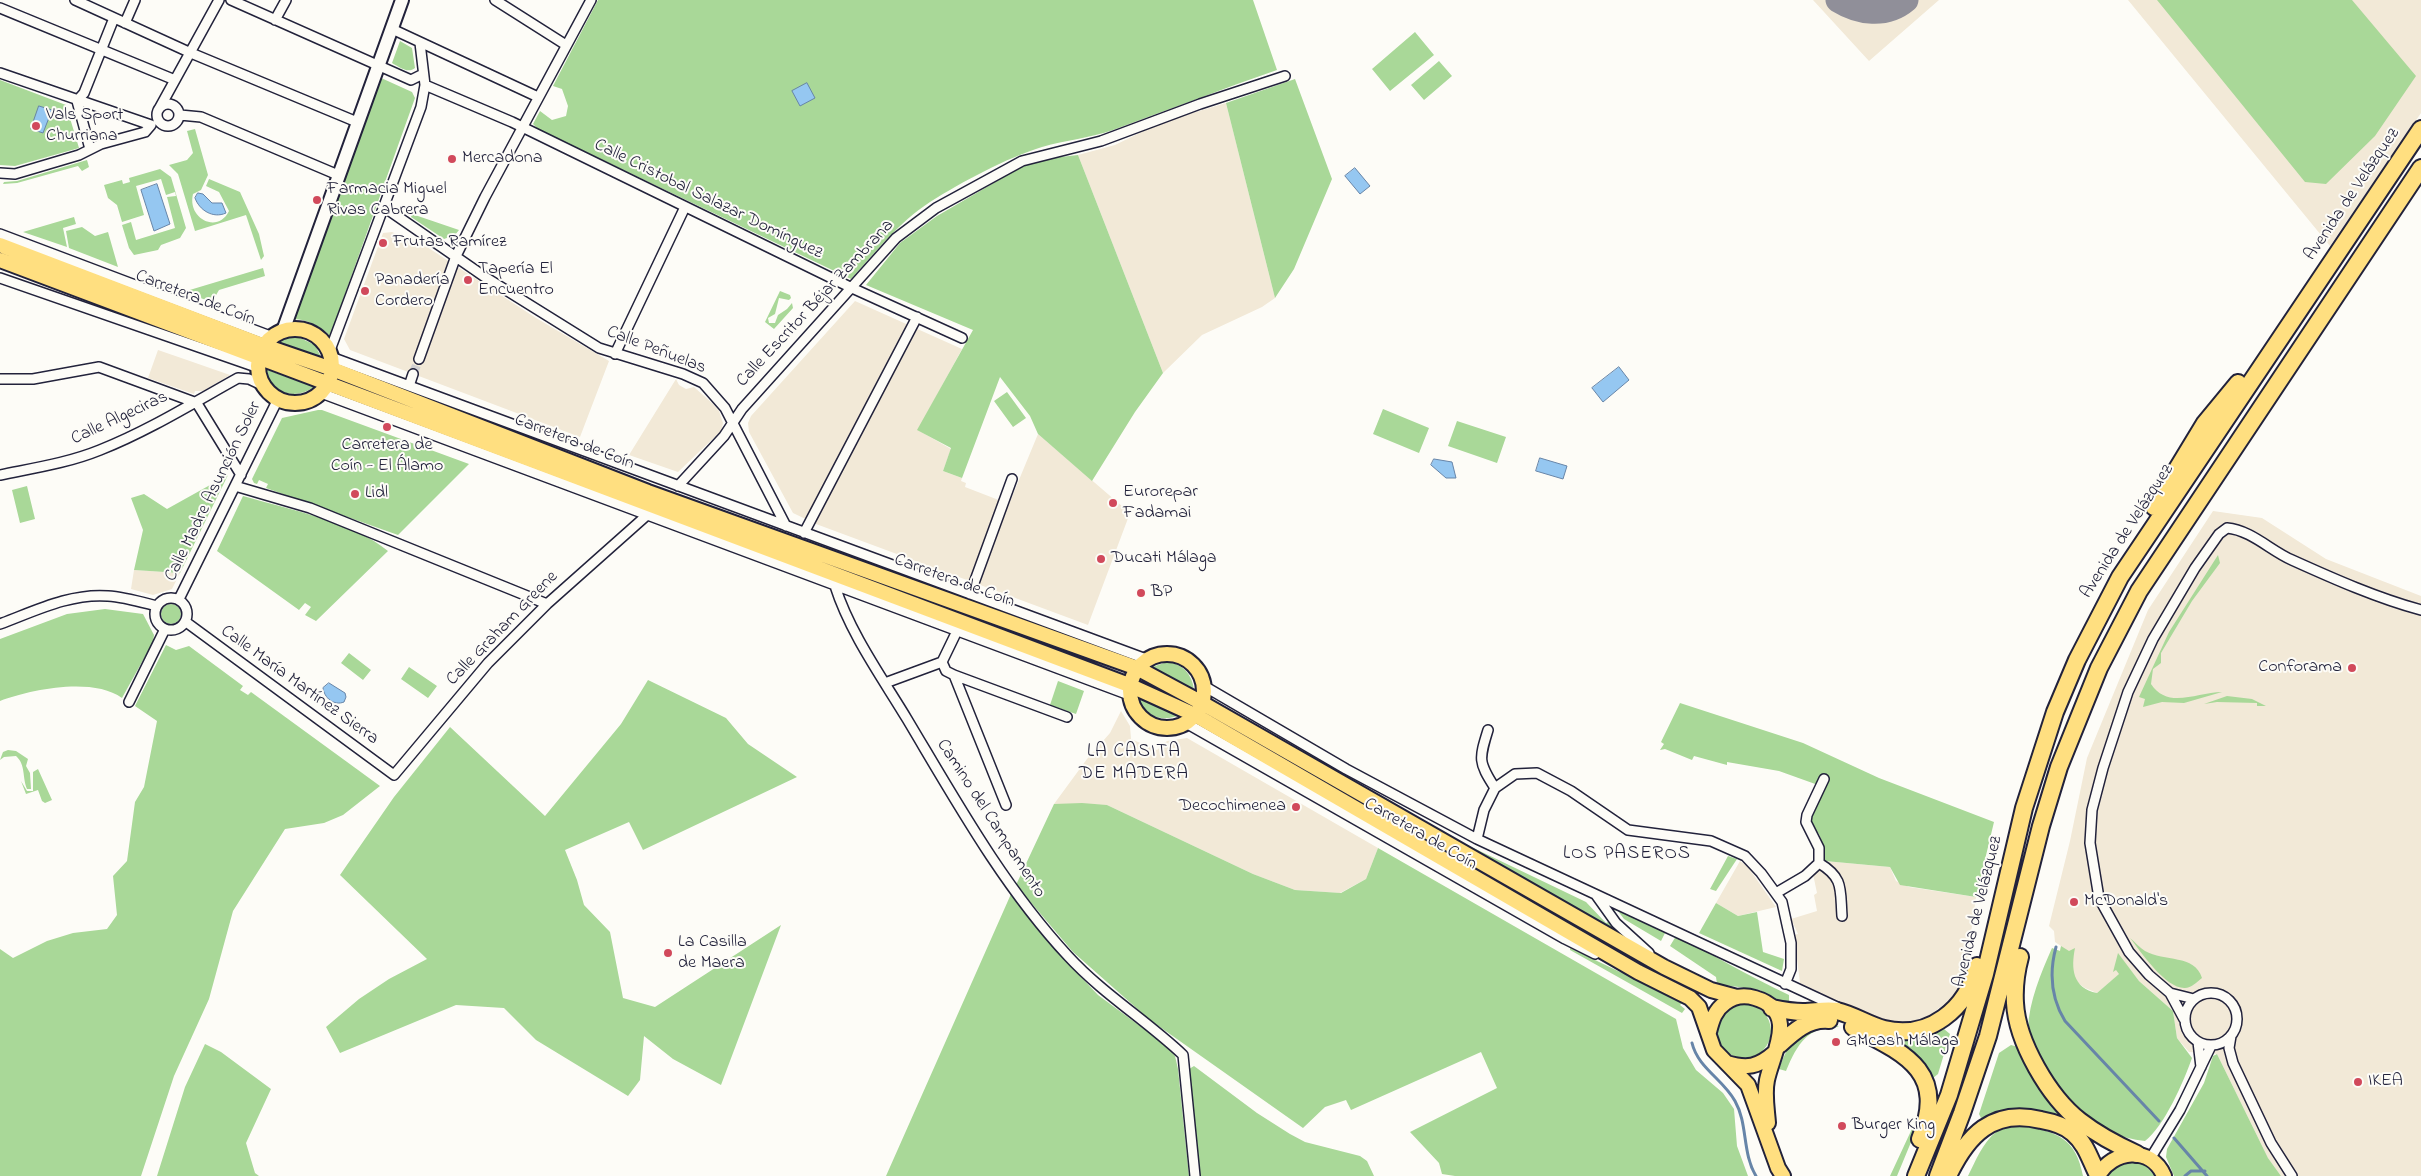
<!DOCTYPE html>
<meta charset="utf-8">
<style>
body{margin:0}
canvas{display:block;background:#fdfcf7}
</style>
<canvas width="2421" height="1176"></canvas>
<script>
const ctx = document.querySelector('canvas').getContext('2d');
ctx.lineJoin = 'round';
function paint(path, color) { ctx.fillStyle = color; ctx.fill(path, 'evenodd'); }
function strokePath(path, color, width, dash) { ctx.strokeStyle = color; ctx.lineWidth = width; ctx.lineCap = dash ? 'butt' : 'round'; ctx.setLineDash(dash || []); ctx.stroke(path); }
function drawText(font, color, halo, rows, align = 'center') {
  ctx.font = font + ' "Indie Flower",sans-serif'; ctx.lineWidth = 4; ctx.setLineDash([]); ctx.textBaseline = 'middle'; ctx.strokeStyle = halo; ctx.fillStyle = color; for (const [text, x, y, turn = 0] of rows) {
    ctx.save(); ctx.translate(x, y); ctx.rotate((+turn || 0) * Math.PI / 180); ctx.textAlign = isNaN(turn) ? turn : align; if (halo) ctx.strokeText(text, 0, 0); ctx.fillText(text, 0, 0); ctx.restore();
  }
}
paint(new Path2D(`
 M 1813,0 L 1939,0 L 1869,61 Z
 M 2128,0 L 2421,0 L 2421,113 L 2330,246 Z
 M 1226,103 L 1275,298 L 1262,307 L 1202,335 L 1163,373 L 1078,155 L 1115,145 L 1162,122 Z
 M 392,232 L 427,247 L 536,318 L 609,361 L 580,437 L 350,350 L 344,339 L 383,233 Z
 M 855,301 L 962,349 L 918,430 L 951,449 L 943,471 L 962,478 L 961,481 L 966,483 L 965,487 L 1009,504 L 1038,434 L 1130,513 L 1088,625 L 816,524 L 793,513 L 749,432 L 748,423 L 751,416 Z
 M 158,350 L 187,360 L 230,375 L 203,391 L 195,391 L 194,394 L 148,378 Z
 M 676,379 L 679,385 L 686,389 L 694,387 L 712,403 L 719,411 L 723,423 L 721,431 L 678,472 L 629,455 Z
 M 2213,511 L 2262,518 L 2326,559 L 2421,596 L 2421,1176 L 2281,1176 L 2268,1158 L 2217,1054 L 2189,1052 L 2177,1038 L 2173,1011 L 2139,981 L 2128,967 L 2097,993 L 2085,988 L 2078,983 L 2060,951 L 2061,946 L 2055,942 L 2054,931 L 2049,926 L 2070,841 L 2087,758 L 2148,610 Z
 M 134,570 L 180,573 L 172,589 L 153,595 L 131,589 Z
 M 1121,711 L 1130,726 L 1131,739 L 1157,750 L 1167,741 L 1187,738 L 1378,848 L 1366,879 L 1340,893 L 1295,890 L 1253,874 L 1107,805 L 1054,804 L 1087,759 L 1110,733 Z
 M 1740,861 L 1748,867 L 1776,907 L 1738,916 L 1716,903 Z
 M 1825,861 L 1890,867 L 1896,881 L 1909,887 L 1976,897 L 1965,975 L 1958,989 L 1951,999 L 1934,1012 L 1935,1014 L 1906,1023 L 1877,1020 L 1800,983 L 1794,935 L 1798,934 L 1791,919 L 1817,911 L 1814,895 L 1817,893 L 1813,874 Z`), '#f2e9d7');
paint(new Path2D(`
 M 598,0 L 1253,0 L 1277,70 C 1222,89 1168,110 1113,130 C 1090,138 1066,140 1042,147 C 1006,158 962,182 930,202 C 899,222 875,253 851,279 L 538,129 L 533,124 L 540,111 L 552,120 L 566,116 L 568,106 L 562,89 L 553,86 Z
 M 2157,0 L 2352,0 L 2416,76 L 2375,136 L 2326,184 L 2305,182 Z
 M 1415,32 L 1434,55 L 1390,91 L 1372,69 Z
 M 400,41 L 412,48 L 415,68 C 408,74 399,67 392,63 Z
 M 1439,61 L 1452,76 L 1424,100 L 1411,85 Z
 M 379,77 L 412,92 L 415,98 L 330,336 C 319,325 307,319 291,319 Z
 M 1295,79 L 1332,179 L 1294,269 L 1275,298 L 1226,103 Z
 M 0,80 L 66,105 L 79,148 L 15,166 L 0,165 Z
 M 195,129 L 208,175 L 201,190 L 193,194 C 187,219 218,234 229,211 L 219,192 L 206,186 L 209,179 L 240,192 L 259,234 L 264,256 L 261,260 L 246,215 L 195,231 L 178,174 L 169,165 L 187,160 L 193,153 L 187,131 Z
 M 1078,155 L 1163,373 L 1135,412 L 1092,481 L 1038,434 L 1030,416 L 1000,377 L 962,478 L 943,471 L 951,448 L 917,430 L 973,330 L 866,285 L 900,243 L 937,216 L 1023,166 L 1052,158 Z
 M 87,160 L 89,167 L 82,171 L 78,166 L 17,183 L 3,184 L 4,182 L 17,181 Z
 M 160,169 L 171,177 L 186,228 L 180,238 L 161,245 L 158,250 L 134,255 L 129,248 L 122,225 L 131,222 L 136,240 L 175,228 L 167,197 L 176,196 L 175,192 L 166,195 L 161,179 L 136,186 L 144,215 L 122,222 L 117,205 L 108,198 L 104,185 L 122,180 L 123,184 L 130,182 L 129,178 Z
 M 412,214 L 459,230 L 455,235 L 444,239 L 411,217 Z
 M 74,217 L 76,224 L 63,228 L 67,247 L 23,232 Z
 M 82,227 L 95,236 L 108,232 L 118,267 L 69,248 L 66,231 Z
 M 263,268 L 265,276 L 219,290 L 212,302 L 183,292 Z
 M 780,291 L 790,295 L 791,298 L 789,300 L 779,298 L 775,314 L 768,318 L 769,323 L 775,323 L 778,315 L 787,309 L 792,303 L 793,308 L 774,329 L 765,322 Z
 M 296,336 L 315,345 L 323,361 L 276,344 L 287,338 Z
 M 265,369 L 314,387 C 294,401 271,393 265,369 Z
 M 1007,392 L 1026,418 L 1013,427 L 994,401 Z
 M 1383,409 L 1429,428 L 1419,453 L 1373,434 Z
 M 318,410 L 322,410 L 469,464 L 398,535 L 266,488 L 268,484 L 259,480 L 257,484 L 254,483 L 252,479 L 282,418 Z
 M 1457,421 L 1506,437 L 1497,463 L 1448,446 Z
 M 228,475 L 180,573 L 134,570 L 143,530 L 131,498 L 144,494 L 167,509 Z
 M 27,486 L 35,519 L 20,523 L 12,490 Z
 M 243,496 C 285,508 355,523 388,551 L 316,621 L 305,615 L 311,607 L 305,603 L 299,610 L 217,551 Z
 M 2218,555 L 2220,563 L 2192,601 L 2161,653 L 2161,663 L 2153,669 L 2151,684 C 2168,710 2197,692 2222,692 L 2184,703 L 2162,702 L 2143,707 L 2145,699 L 2139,697 L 2169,632 Z
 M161 614a10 10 0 1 1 20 0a10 10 0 1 1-20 0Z
 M 105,609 L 143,614 L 154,635 L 153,642 L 122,698 C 93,677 32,689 0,701 L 0,639 L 67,614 Z
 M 166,645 L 176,650 L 189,646 L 243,686 L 240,690 L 248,695 L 251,692 L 380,786 L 343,815 L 324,823 L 285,829 L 233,911 L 209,999 L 174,1076 L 141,1176 L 0,1176 L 0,949 L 13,958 L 47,941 L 73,933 L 107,929 L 117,915 L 113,876 L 127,861 L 135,802 L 144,787 L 157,721 L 135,706 Z
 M 349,653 L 371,670 L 363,680 L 341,663 Z
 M 1167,662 C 1183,664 1192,674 1194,690 L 1149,668 Z
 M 409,667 L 437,686 L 428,698 L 401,679 Z
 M 648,680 L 726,718 L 748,744 L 797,777 L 643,850 L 629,822 L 565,850 L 577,880 L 584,905 L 610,932 L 623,998 L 655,1007 L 781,925 L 721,1085 L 673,1059 L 644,1036 L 640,1080 L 628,1096 L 536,1040 L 504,1008 L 456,1005 L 340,1053 L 326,1027 L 359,999 L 389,979 L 427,959 L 340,875 L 394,797 L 450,727 L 545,816 L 621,724 Z
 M 1058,681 L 1084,691 L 1076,714 L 1050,705 Z
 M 1137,691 L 1181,714 C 1161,725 1140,714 1137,691 Z
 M 2227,696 L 2252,699 L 2266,706 L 2257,706 L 2257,703 L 2217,702 L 2204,704 Z
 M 1680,703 L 1803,743 L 1879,778 L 1994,822 L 1976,897 L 1900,885 L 1890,867 L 1825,861 L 1825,850 L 1819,834 L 1813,828 L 1810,819 L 1818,785 L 1779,771 L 1727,762 L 1727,765 L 1694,756 L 1692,760 L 1665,749 L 1660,750 L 1664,744 L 1661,742 Z
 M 8,750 L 16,751 L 28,759 L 26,766 L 30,773 L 31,789 L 27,789 C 22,777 26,765 16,756 L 4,757 L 0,760 L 3,752 Z
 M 38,769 L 52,800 L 45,803 L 42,801 L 38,790 L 26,794 L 21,781 L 27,791 L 33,791 L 33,772 Z
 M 1082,803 L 1107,805 L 1253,874 L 1295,890 L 1341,893 L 1366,879 L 1378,848 L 1676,1019 L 1683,1048 L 1696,1070 L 1723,1093 L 1734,1109 L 1737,1146 L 1748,1176 L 1455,1176 L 1442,1174 L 1439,1163 L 1410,1132 L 1497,1088 L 1481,1052 L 1351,1110 L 1346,1100 L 1325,1107 L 1303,1128 L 1150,1020 L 1073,952 L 1016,885 L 1054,804 Z
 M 1459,841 L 1586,902 L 1606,923 L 1608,922 L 1612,926 L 1610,928 Z
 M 1728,856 L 1737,859 L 1716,891 L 1710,889 Z
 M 1011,894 L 1065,960 L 1098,995 L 1167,1046 L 1175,1056 L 1178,1069 L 1189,1176 L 886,1176 Z
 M 1607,902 L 1666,931 L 1661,941 L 1624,919 L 1618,911 L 1612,910 Z
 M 1716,903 L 1738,916 L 1757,912 L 1763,952 L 1784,959 L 1782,971 L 1699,933 Z
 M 1676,936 C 1714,955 1750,977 1789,995 L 1789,1004 L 1779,1002 L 1760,990 L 1717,984 L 1716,977 L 1670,946 Z
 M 2130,938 C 2135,942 2140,948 2145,951 C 2164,962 2195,954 2202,978 C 2197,982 2191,988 2185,988 C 2166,989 2141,952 2130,938 Z
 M 2061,946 L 2069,951 L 2075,948 C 2071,968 2072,988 2097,993 L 2119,974 L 2116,970 L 2113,972 L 2118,953 L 2139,981 L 2173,1011 L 2177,1038 L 2192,1058 C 2184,1081 2164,1127 2145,1141 C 2096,1137 2058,1095 2038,1053 C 2035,1046 2028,1036 2028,1029 C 2029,1001 2041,973 2052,948 L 2060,951 Z
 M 1570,948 L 1620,972 L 1643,979 L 1683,1002 L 1680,1005 L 1685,1009 L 1682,1013 L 1570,950 Z
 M1717 1031a27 27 0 1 1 54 0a27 27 0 1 1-54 0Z
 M 1835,1025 L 1839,1027 C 1807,1027 1798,1043 1786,1071 L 1779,1069 C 1791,1036 1801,1030 1835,1025 Z
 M 1944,1029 L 1950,1034 L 1938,1074 L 1933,1078 L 1920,1062 L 1896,1044 L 1896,1041 L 1921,1039 Z
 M 205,1044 L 221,1052 L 271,1089 L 246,1143 L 255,1173 L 259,1176 L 157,1176 L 185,1087 Z
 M 2011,1045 L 2018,1047 L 2033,1078 L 2066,1119 L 2021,1109 L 1981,1118 L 1979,1114 L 1999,1053 Z
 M 2217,1054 L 2268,1158 L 2281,1176 L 2174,1176 L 2166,1157 L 2167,1149 L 2204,1083 L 2213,1056 Z
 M 1194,1066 L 1257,1113 L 1290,1134 L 1305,1142 L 1360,1156 L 1367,1161 L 1374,1176 L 1199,1176 L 1189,1069 Z
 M 1917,1118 L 1921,1118 L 1897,1176 L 1890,1176 Z
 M 2023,1126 C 2057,1132 2076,1138 2083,1176 L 1968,1176 C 1975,1162 1983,1142 1996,1132 C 2003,1126 2014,1126 2023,1126 Z
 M 2126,1161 L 2144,1164 L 2155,1176 L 2105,1176 L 2110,1169 Z`), '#a9d898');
const water = new Path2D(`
 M 807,83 L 815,98 L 800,106 L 792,91 Z
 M 39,106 L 52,110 L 43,133 L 31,129 Z
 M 1355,168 L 1370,186 L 1360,194 L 1345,176 Z
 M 157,184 L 170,224 L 154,231 L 141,190 Z
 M 198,193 L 203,194 L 212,203 L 222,203 L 226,213 C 213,219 199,210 195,198 Z
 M 1619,367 L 1629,380 L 1603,402 L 1592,388 Z
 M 1540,458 L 1567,466 L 1563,479 L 1536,471 Z
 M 1434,459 L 1452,462 L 1456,478 L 1446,478 L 1431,465 Z
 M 329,683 L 345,693 L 346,697 L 344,702 C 334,706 324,698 323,688 Z`);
paint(water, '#95c7f1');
strokePath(water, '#6785a8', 1);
strokePath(new Path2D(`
 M 2056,947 C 2049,973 2051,998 2065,1021 L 2159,1121
 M 1692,1043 C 1698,1068 1723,1079 1735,1101 C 1748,1124 1742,1153 1756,1176
 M 2174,1138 L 2207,1176
 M 2185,1176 L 2191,1171 L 2205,1171`), '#6785a8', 3);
strokePath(new Path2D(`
 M 1838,0 C 1859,13 1886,17 1906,0`), '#908f99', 25);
strokePath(new Path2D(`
 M 413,374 L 419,359`), '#d1d0d1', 9, [9, 4.5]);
const street = new Path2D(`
 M 75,0 L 191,53 L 357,122
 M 231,0 L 411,80 L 423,74
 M 495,0 L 566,45
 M 0,8 L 175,80
 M 275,20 L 286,0
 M 125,23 L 135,0
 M 392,29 L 538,97
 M 0,73 L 151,125
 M 425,85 L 512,122 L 852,288 L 962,338
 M157 115a11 11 0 1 1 22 0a11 11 0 1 1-22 0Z
 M 159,109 L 219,0
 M 180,115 L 201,117 L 338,175
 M 90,149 L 77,101 L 84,93 L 114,18
 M 0,173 L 15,174 L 79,155 L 101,144 L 145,132 L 151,125
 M 384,207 L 485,277 L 599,348 L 683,374 L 703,383 L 725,408 L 786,526
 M 0,234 L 273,337
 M 0,278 L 259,368
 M 329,353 L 421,107 L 425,85 L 420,43
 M 615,354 L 685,207
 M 331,357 L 1146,659
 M 419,359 L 456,256 L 485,197 L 591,0
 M 0,379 L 33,379 L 99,367 L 194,402 L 198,405 L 241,475
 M 409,386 L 413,374
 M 321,393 L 1129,695
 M 0,475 C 34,468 68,463 100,450 C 148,431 193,403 238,378 L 249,379 L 264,386
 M 235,486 L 310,508 L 547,604
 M 678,486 L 724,436 L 742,409 L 896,238 L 936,208 L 1022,161 L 1101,141 L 1200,104 L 1285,76
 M 804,533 L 917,317
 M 835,586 C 850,633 881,676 907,719 C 956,801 1003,886 1068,956 C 1103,994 1146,1020 1183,1055 L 1195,1176
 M 970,594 L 1012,479
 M155 614a16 16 0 1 1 32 0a16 16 0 1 1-32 0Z
 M 179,599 L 278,399
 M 186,622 L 394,775 L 488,663 L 547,604 L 646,516
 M 0,624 C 35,611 70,593 108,596 C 124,597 141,602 157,606
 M 942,662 L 946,671 L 954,675 L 1067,717
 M 954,675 L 1006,805
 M 885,683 L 942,662 L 957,631
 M 1204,686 L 1346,769 L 1477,839 L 1837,1007
 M 129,702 L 165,629
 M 1186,723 L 1565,939 L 1595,954
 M 1488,730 C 1479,759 1478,762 1495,788
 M 1824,779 L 1807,815 L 1806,822 L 1819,848 L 1819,863 C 1844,878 1840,889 1842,916
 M 1477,839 L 1484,810 L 1495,788 L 1515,774 L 1537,773 L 1571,791 L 1628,830 L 1711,841 L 1745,856 L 1761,873 L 1782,902 L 1791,943 L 1791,969 L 1785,984
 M 1776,893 L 1805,876 L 1819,863
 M 1596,895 L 1616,923 L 1649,953
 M2185 1019a26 26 0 1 1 52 0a26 26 0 1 1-52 0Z
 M 2170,993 L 2184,1019
 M 2194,999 L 2170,993 L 2149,975 L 2129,952 L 2099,898 L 2090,843 L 2092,810 L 2103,768 L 2128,692 L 2153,639 L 2195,568 L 2219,534 L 2227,528 C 2251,530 2271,551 2292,560 C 2334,579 2377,598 2421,610
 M 2231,1036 L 2229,1048 L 2233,1063 L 2271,1143 L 2292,1176
 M 2198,1042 L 2201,1067
 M 2150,1159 L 2180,1110 L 2211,1046`);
const secondary = new Path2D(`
 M 283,331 L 402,0`);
const primary = new Path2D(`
 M 0,245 L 265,346 L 332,369 L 648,492 L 1137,668 L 1202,703 L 1664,967 L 1711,990 L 1737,997
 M 0,260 L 1129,685 L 1195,715 L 1638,972 L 1690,998 L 1699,1007 L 1714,1050 L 1748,1085 L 1778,1168 L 1783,1176
 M258 366a37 37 0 1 1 74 0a37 37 0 1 1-74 0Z
 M1130 691a37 37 0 1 1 74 0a37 37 0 1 1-74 0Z
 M 1709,1032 C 1712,1020 1715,1010 1725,1003 C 1734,996 1745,995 1755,998 C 1799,1011 1773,1052 1767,1080 C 1764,1094 1767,1109 1768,1123
 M 1727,1063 C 1747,1069 1758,1067 1774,1053
 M 2098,1176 C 2112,1150 2151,1145 2164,1176`);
const highway = new Path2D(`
 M 2154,507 L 2205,423 L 2238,383
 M 2020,957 C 2016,972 2014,987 2015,1003 C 2017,1042 2049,1097 2080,1121 C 2098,1135 2117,1145 2137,1154
 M 1772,1008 C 1782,1010 1793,1012 1803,1012 C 1815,1012 1825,1009 1837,1011 C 1854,1015 1868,1025 1884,1029 C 1929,1040 1967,1009 1977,966
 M 1853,1027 C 1904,1053 1948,1071 1920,1139
 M 1779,1045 C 1793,1032 1808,1018 1829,1020
 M 1916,1176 L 1949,1095 L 1985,974 L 2024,808 L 2055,712 L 2077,660 L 2120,577 L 2421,129
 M 1938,1176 L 1962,1113 L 1988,1036 L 2041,826 L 2059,767 L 2099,668 L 2139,591 L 2421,168
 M 1948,1176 C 1967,1136 1992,1108 2041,1120 C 2052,1122 2064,1125 2073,1133 C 2087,1145 2090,1160 2098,1175`);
strokePath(street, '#22223b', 12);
strokePath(secondary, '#22223b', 16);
strokePath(primary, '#22223b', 18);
strokePath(highway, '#22223b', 20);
strokePath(street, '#fdfcf7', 9);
strokePath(secondary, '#fdfcf7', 12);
strokePath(primary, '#ffdf80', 14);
strokePath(highway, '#ffdf80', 16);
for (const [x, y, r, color] of [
 [36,126,5,"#d1495b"],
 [452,159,5,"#d1495b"],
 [317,200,5,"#d1495b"],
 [383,243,5,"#d1495b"],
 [468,280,5,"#d1495b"],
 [365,291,5,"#d1495b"],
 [387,427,5,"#d1495b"],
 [355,494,5,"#d1495b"],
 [1113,503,5,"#d1495b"],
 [1101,559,5,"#d1495b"],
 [1141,593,5,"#d1495b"],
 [2352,668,5,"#d1495b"],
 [1296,807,5,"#d1495b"],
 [2074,902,5,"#d1495b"],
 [668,953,5,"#d1495b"],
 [1836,1042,5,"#d1495b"],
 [2358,1082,5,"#d1495b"],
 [1842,1126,5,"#d1495b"]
]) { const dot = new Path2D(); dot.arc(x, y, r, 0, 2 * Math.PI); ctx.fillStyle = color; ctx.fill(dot); strokePath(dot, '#fdfcf7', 2); }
drawText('18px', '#22223b', '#fdfcf7', [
 ["Vals Sport",46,116],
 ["Churriana",46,137],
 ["Mercadona",462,159],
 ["Farmacia Miguel",327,190],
 ["Rivas Cabrera",327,211],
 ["Frutas Ramírez",393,243],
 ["Tapería El",478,270],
 ["Encuentro",478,291],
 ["Panadería",375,281],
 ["Cordero",375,302],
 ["Carretera de",387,446,"center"],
 ["Coín - El Álamo",387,467,"center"],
 ["Eurorepar",1123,493],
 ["Fadamai",1123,514],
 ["Lidl",365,494],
 ["Ducati Málaga",1111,559],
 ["BP",1151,593],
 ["Conforama",2342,668,"right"],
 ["Decochimenea",1286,807,"right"],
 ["McDonald's",2084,902],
 ["La Casilla",678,943],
 ["de Maera",678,964],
 ["GMcash Málaga",1846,1042],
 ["IKEA",2368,1082],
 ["Burger King",1852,1126]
], 'left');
drawText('18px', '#22223b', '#fdfcf7', [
 ["Avenida de Velázquez",2353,195,-56],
 ["Calle Cristobal Salazar Domínguez",708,200,26],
 ["Carretera de Coín",195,299,21],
 ["Calle Escritor Béjar Zambrana",816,304,-47],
 ["Calle Peñuelas",656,351,21],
 ["Calle Algeciras",120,419,-25],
 ["Carretera de Coín",574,443,21],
 ["Calle Madre Asunción Soler",214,492,-64],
 ["Avenida de Velázquez",2128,532,-57],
 ["Carretera de Coín",954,582,20],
 ["Calle Graham Greene",503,629,-46],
 ["Calle María Martínez Sierra",299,686,36],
 ["Camino del Campamento",990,819,57],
 ["Carretera de Coín",1420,835,30],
 ["Avenida de Velázquez",1979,912,-76]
]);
ctx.letterSpacing = '1px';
drawText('19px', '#22223b', '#fdfcf7', [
 ["LA CASITA",1134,753],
 ["DE MADERA",1134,775],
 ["LOS PASEROS",1627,855]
]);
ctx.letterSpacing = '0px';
</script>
